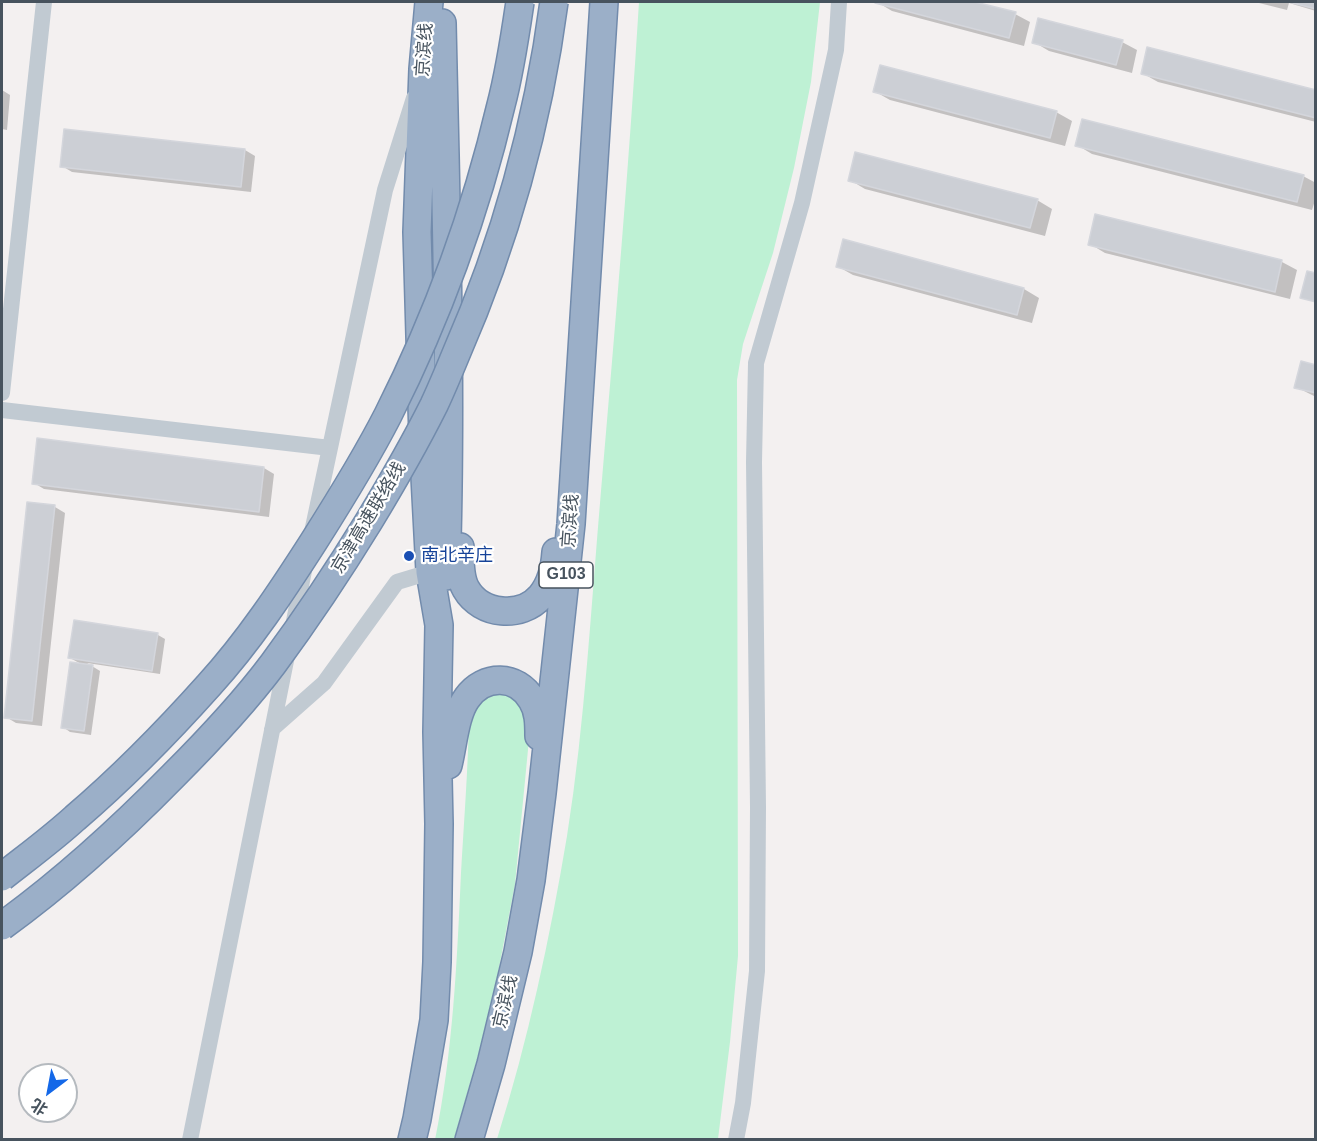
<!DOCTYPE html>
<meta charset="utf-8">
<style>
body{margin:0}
#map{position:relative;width:1317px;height:1141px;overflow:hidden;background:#f3f0f0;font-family:Helvetica,"Noto Sans SC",sans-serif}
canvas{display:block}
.frame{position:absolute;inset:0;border:3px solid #47535e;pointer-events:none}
.north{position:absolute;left:18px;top:1063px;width:60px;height:60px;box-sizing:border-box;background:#fff;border:2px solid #b5babf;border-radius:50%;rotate:212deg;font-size:16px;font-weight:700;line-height:24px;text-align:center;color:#47535e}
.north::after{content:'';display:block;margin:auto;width:21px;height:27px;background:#1468e8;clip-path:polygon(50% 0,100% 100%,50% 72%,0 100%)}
</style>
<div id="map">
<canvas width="1317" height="1141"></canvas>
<div class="frame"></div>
<div class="north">北</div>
</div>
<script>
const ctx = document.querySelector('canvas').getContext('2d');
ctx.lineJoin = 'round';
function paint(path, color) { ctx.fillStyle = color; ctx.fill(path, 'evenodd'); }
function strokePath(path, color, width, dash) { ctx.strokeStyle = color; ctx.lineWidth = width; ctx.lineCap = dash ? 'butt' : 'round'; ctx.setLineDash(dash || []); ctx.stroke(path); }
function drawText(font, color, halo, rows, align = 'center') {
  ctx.font = font + ' Helvetica,"Noto Sans SC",sans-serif'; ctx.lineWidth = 4.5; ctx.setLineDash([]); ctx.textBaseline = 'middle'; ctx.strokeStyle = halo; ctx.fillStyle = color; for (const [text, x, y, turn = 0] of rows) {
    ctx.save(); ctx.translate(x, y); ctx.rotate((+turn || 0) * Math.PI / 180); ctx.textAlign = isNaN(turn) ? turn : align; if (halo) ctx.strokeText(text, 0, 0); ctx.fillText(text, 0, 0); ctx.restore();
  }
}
paint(new Path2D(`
 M 639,2 L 820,2 L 811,82 L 794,168 L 773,253 L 743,344 L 737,380 L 738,956 L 730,1042 L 718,1139 L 497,1139 C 528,1041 550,938 567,836 C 585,722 591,606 601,491 C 615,328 629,165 639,2 Z
 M 494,694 L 505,694 L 518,699 L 530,729 L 515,884 L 498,973 L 479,1052 L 454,1139 L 435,1140 C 453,1052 457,962 461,873 C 464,821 468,770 469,718 L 481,698 Z`), '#bef1d4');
paint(new Path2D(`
 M 877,2 L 969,2 L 1015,14 L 1030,22 L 1024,46 L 892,11 Z
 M 1255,2 L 1316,2 L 1316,11 L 1289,3 L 1287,10 Z
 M 1034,42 L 1122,42 L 1137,50 L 1132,73 L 1049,51 Z
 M 1142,73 L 1316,91 L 1316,122 L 1158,82 Z
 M 2,90 L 10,95 L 7,130 L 2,129 Z
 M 874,91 L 1056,112 L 1072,121 L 1065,146 L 890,100 Z
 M 1077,145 L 1303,176 L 1316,183 L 1316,197 L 1312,210 L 1092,154 Z
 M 245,150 L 255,156 L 251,192 L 72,172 L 62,166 Z
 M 850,180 L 1037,200 L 1052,209 L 1045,236 L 865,189 Z
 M 1097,216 L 1282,262 L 1297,270 L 1290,299 L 1105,253 L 1090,244 Z
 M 837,266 L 1024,289 L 1039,298 L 1032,323 L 853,275 Z
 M 1316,366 L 1316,397 L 1296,387 Z
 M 39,440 L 264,468 L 274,474 L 269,517 L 44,489 L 34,483 Z
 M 55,507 L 65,513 L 42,726 L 16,723 L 6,717 Z
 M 158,635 L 165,639 L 160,674 L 87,663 L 100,671 L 91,735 L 70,732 L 63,727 L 83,665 L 70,658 Z`), '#0003');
const building = new Path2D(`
 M 875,2 L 975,2 L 1016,12 L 1009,38 L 875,3 Z
 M 1289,2 L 1316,2 L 1316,9 Z
 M 1038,18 L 1123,40 L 1116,65 L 1032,43 Z
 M 1147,47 L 1316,90 L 1316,118 L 1141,74 Z
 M 880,65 L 1057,111 L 1050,138 L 873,92 Z
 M 1082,119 L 1304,175 L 1297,202 L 1075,146 Z
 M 64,129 L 245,149 L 241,187 L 60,167 Z
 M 855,152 L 1038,199 L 1030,228 L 848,181 Z
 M 1095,214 L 1282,260 L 1275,292 L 1088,245 Z
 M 843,239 L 1024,288 L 1017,315 L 836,267 Z
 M 1307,271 L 1316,273 L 1316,302 L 1300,298 Z
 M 1301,361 L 1316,365 L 1316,393 L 1294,388 Z
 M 37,438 L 264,467 L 259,512 L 32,484 Z
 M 27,502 L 55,505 L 32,721 L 4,718 Z
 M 74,620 L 158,633 L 152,671 L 68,658 Z
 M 70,662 L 93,665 L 84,731 L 61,728 Z`);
paint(building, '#cccfd5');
strokePath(building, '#d4d6dc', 1.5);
const trunk = new Path2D(`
 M 442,23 C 446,207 452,392 446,576
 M 460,547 C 460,560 459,577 466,589 C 481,615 521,619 541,596 C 551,584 555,567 556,552
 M 448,765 C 453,745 455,714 467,698 C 484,674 517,674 532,700 C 539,711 539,724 539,736
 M 412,1140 L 417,1119 L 434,1020 L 437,962 L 439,824 L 437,732 L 439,625 L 430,572 L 423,439 L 417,232 L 423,69 L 429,2
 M 469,1140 L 491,1064 L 518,952 L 531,880 L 542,793 L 571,524 L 604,2`);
strokePath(trunk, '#728bac', 30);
strokePath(new Path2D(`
 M 2,393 L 44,2
 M 2,410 L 330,448
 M 312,532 L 385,190 L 414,98
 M 272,729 L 324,683 L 397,582 L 430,572
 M 190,1140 L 305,566
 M 736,1140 L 743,1103 L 757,971 L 758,807 L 754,462 L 756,363 L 802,203 L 836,50 L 839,2`), '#c1cad2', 16);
strokePath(trunk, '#9bafc8', 27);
const trunkBridge = new Path2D(`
 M 2,877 C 26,858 52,839 75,818 C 123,777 167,732 209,685 C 249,641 282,591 314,541 C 340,500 366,458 388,415 C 438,316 476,211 501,105 C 510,71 515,36 520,2
 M 2,926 C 63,882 120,830 173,776 C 208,741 243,704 273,664 C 307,618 339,570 369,521 C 392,483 414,445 434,405 C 442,388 449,371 456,354 C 505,242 538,123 554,2`);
strokePath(trunkBridge, '#728bac', 30, []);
strokePath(trunkBridge, '#9bafc8', 27);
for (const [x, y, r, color] of [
 [409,556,6,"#1a4fb4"]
]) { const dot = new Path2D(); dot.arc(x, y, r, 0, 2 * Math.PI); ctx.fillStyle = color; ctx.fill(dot); strokePath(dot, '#fff', 2); }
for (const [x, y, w] of [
 [566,575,54]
]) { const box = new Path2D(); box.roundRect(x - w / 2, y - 13, w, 26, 4.5); ctx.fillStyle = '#fff'; ctx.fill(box); strokePath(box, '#47535e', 1.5); }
drawText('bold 16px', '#47535e', null, [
 ["G103",566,575]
]);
drawText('18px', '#47535e', '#fff', [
 ["京滨线",425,50,-86],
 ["京津高速联络线",369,518,-59],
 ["京滨线",571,521,-86],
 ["京滨线",506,1002,-77]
]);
drawText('18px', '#164399', '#fff', [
 ["南北辛庄",421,556]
], 'left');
</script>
